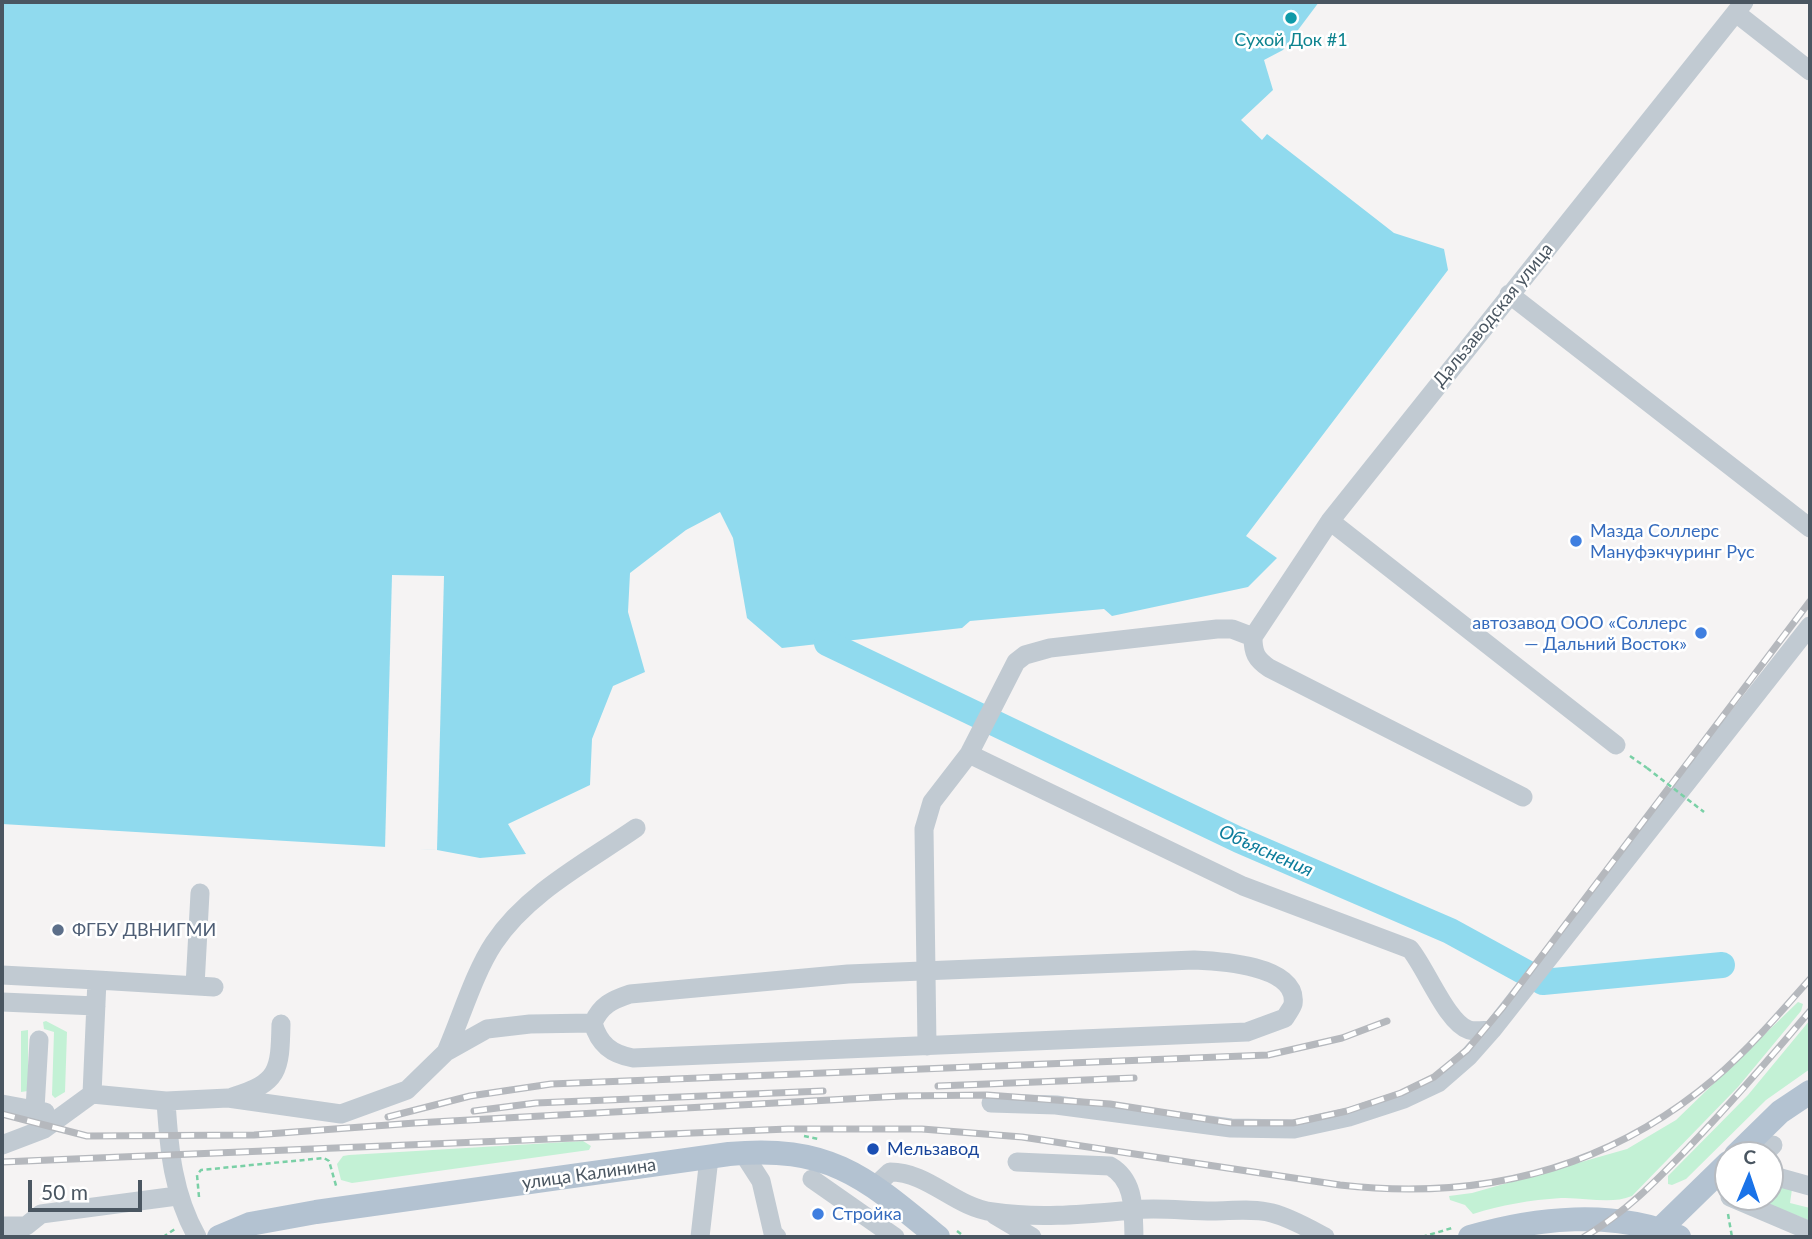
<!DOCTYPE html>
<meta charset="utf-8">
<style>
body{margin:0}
#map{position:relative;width:1812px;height:1239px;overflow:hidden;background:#f5f3f3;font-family:Lato,sans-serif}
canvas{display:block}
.frame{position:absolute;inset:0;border:4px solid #4a5661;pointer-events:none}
.north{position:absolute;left:1714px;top:1141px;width:70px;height:70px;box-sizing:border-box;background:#fff;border:2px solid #b7bbc0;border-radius:50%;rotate:2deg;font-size:19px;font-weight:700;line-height:28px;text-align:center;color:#4a5661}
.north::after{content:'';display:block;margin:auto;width:24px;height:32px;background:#1a73e8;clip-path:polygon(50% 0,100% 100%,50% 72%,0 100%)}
.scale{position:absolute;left:28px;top:1180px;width:114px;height:32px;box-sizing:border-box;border:4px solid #4a5661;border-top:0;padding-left:9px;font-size:21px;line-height:24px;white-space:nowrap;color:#4a5661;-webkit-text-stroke:5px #fff;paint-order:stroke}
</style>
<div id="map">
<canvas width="1812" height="1239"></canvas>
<div class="frame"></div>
<div class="north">С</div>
<div class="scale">50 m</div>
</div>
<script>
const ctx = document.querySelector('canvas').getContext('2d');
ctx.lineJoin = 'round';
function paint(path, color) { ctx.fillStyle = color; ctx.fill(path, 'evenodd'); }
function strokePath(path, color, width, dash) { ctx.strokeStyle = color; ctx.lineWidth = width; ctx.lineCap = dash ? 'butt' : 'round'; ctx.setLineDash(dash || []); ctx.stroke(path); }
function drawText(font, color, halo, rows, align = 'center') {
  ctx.font = font + ' Lato,sans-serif'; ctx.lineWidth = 5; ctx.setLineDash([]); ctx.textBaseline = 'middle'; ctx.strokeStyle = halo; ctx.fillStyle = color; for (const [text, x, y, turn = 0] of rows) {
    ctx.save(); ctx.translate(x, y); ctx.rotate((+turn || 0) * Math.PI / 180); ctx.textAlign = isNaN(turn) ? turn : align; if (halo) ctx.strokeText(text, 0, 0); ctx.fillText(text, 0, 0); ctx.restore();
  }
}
paint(new Path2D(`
 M 1798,1002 L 1803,1004 L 1801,1011 L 1738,1087 L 1632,1196 C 1610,1205 1585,1197 1561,1198 C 1530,1200 1501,1205 1473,1214 L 1465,1205 L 1450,1200 L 1449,1196 L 1472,1193 L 1627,1149 L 1676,1120 Z
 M 1810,1020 L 1810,1069 L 1766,1100 L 1686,1179 L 1672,1185 L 1668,1184 L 1668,1176 L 1748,1095 Z
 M 46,1021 L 67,1032 L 65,1092 L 55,1098 L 52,1095 L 54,1032 L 44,1029 L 43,1022 Z
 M 28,1030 L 28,1091 L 21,1092 L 21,1031 Z
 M 583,1141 L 591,1146 L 589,1150 L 352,1183 L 341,1180 L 337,1164 L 343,1156 L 349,1155 Z
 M 1770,1182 L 1792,1189 L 1790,1203 L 1810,1208 L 1810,1221 L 1751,1197 L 1770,1197 Z`), '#c3f1d5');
paint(new Path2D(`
 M 2,2 L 1319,2 L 1283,50 L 1264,60 L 1273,90 L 1241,120 L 1262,140 L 1267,134 L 1394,233 L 1444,249 L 1448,270 L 1246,536 L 1277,558 L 1248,587 L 1112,616 L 1104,609 L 970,621 L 962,628 L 782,648 L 747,618 L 733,538 L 720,512 L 686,530 L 630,573 L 628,612 L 645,672 L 613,686 L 592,739 L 590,785 L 508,824 L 526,854 L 480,858 L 437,850 L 2,824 Z`), '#90daee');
paint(new Path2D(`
 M 392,575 L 444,576 L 437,850 L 385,849 Z`), '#f5f3f3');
strokePath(new Path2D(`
 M 827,643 L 1239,840 L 1450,931 L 1543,982 L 1722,965`), '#90daee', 26);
strokePath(new Path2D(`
 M 1630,756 L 1647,768
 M 804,1136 L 818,1139
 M 199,1197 L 197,1175 L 201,1170 L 324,1158 L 329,1161 L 337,1189
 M 1728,1214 L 1732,1237
 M 957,1231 L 965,1237
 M 163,1237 L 175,1229
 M 1422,1237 L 1452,1228`), '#7ad0a6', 2.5, [5, 3.5]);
strokePath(new Path2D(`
 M 1736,13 L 1810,71
 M 1509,294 L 1810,528
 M 1330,521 L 1616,745
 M 1253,637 L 1330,521 L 1744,2
 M 1253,637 C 1253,653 1256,659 1269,668 L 1523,797
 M 969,754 L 1016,662 L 1025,655 L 1050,648 L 1217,629 L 1232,629 L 1253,637
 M 2,975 L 97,980 L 92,1094
 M 97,980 L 214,987
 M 195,986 L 200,893
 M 2,1002 L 96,1006
 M 927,1046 L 924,829 L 932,802 L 969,754 L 1243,886 L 1410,949 C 1426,968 1447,1023 1469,1030 C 1475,1032 1485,1030 1492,1030 L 1810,626
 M 446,1052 C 461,1018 474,973 494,943 C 527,893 587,862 636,828
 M 232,1097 C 279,1083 280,1071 281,1024
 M 166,1101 C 169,1150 173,1194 197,1237
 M 991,1103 L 1056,1105 L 1231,1128 L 1294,1129 L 1349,1117 L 1404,1099 L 1438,1083 L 1469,1056 L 1492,1030
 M 2,1104 L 45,1112
 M 35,1109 L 39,1040
 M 2,1145 L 44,1129 L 92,1094 L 166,1101 L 228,1098 L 341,1114 L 407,1090 L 446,1052 L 487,1029 L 530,1024 L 593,1023 C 601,1005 612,1000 630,994 L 848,974 L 1194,960 C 1218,961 1299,965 1293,1004 C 1292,1008 1287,1014 1285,1018 L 1247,1032 L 633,1058 C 611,1054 599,1044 593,1023
 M 743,1153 L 761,1181 L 773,1233 L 777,1237
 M 1763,1155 L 1773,1145
 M 1017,1162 L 1110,1166 C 1136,1181 1133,1211 1134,1237
 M 1770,1175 L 1810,1186
 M 812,1179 L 895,1237
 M 874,1187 L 890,1172 C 929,1172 954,1207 993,1212 C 1040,1219 1086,1214 1132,1210 C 1158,1207 1186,1211 1213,1211 C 1231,1211 1254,1208 1272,1213 C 1291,1218 1308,1228 1325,1237
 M 1730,1197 L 1810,1231
 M 995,1215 L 1032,1237
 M 2,1226 L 26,1226 L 41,1214 L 177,1196
 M 700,1237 L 709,1158`), '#c1cad2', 19);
strokePath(new Path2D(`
 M 1736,1155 L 1780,1112 L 1810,1092
 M 219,1237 L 250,1224 L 316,1212 L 729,1154 C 829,1145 864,1176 938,1237
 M 1470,1237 C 1535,1218 1614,1209 1679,1237
 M 1652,1237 L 1728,1163`), '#b3c2d1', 24);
const rail = new Path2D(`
 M 938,1086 L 1134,1078
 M 474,1111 L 536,1103 L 823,1091
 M 2,1114 L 87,1136 L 254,1135 L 415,1123 L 902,1096 L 987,1095 L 1110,1104 L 1231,1123 L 1293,1123 L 1347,1111 L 1401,1093 L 1434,1077 L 1467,1050 L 1503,1007 L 1810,601
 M 388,1117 L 470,1096 L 551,1084 L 1268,1055 L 1342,1038 L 1387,1021
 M 2,1162 L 788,1129 L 922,1129 L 1022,1137 L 1340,1185 C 1479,1201 1605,1171 1714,1079 C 1748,1050 1780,1013 1810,979
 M 1584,1237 C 1625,1213 1656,1181 1689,1147 C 1731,1103 1771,1057 1810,1011`);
strokePath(rail, '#b5b8bd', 7);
strokePath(rail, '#fff', 4.5, [13]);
strokePath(new Path2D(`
 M 1647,768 L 1704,812`), '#7ad0a6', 2.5, [5, 3.5]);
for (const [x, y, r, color] of [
 [1291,18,7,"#0f9aa8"],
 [1576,541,7,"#3f7fe0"],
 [1701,633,7,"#3f7fe0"],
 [58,930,7,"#5c6f8a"],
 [873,1149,7,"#1a4fb4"],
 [818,1214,7,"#3f7fe0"]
]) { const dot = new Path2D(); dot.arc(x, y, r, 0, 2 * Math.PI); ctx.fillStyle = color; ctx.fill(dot); strokePath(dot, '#fff', 2.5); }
drawText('18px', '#0d838f', '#fff', [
 ["Сухой Док #1",1291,40]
]);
drawText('18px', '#4a5661', '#fff', [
 ["Дальзаводская улица",1493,315,-51],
 ["улица Калинина",589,1174,-8]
]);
drawText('18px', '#366cbe', '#fff', [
 ["Мазда Соллерс",1590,531],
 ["Мануфэкчуринг Рус",1590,552],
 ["автозавод ООО «Соллерс",1687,623,"right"],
 ["— Дальний Восток»",1687,644,"right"],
 ["Стройка",832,1214]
], 'left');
drawText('18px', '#4e5e75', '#fff', [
 ["ФГБУ ДВНИГМИ",72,930]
], 'left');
drawText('18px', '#164399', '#fff', [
 ["Мельзавод",887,1149]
], 'left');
drawText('italic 19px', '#0c7c9b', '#fff', [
 ["Объяснения",1266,851,24]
]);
</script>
